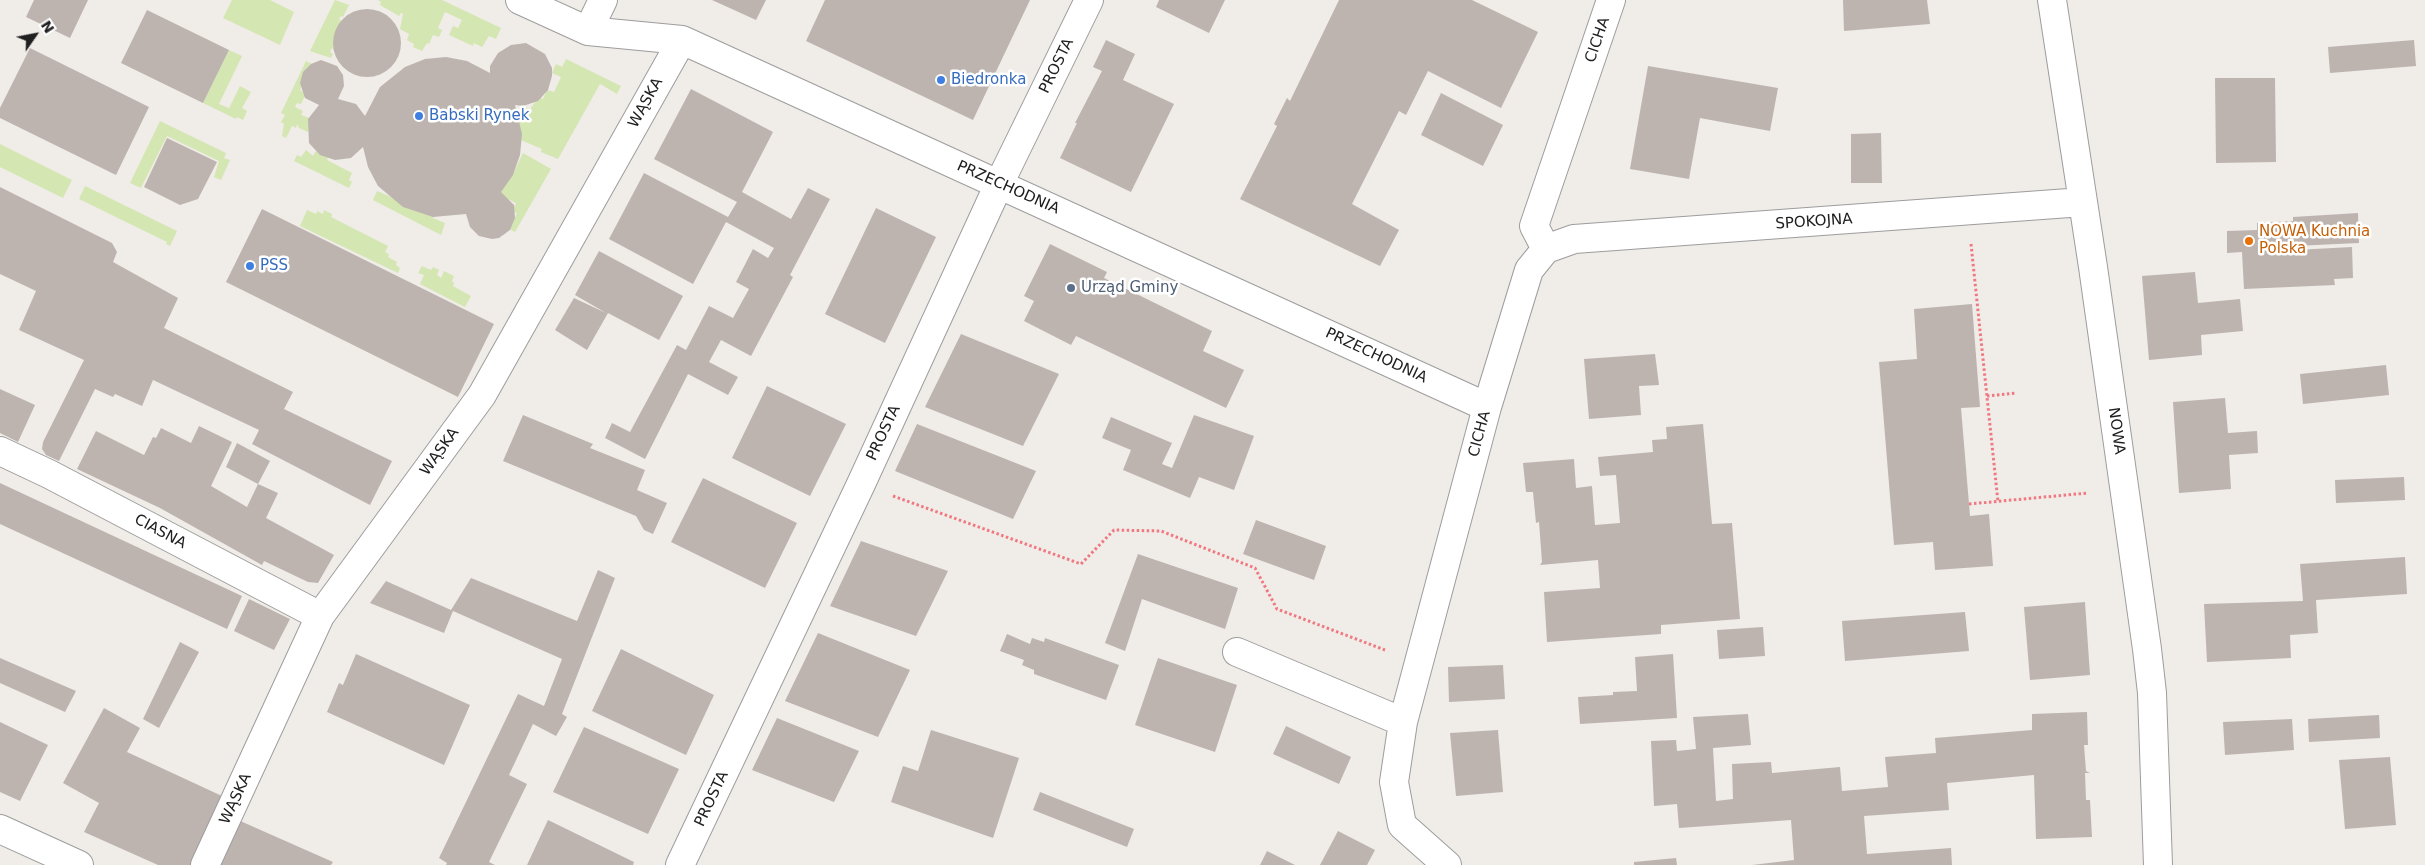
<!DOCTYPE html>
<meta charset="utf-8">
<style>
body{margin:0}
#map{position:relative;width:2425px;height:865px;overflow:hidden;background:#f0ece8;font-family:"DejaVu Sans",sans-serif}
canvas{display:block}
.north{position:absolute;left:10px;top:10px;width:50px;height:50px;-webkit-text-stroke:4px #fff;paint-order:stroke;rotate:57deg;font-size:14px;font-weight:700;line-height:20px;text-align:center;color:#202020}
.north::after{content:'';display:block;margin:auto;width:18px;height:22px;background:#202020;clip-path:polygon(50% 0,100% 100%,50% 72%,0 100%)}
</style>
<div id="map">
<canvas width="2425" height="865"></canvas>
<div class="north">N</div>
</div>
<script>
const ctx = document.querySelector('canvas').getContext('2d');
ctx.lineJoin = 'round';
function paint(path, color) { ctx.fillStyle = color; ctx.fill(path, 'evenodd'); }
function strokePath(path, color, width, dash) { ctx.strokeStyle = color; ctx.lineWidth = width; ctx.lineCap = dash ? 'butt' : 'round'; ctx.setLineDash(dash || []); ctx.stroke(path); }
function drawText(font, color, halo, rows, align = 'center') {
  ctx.font = font + ' "DejaVu Sans",sans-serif'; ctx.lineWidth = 5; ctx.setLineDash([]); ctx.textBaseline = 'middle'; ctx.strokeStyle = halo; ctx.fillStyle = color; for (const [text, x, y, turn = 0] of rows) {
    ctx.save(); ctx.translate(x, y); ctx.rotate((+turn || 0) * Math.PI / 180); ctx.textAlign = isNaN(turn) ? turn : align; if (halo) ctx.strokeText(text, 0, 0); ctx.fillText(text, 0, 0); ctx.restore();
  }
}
paint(new Path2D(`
 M 232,0 L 270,0 L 294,12 L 280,45 L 223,18 Z
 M 335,0 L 349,5 L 343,17 L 341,16 L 339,19 L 346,23 L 338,35 L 341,37 L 335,50 L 332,48 L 330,52 L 333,54 L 331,58 L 310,51 Z
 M 378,0 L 442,0 L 501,28 L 496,39 L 489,36 L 482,47 L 474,43 L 473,46 L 449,35 L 453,26 L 458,28 L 462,20 L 445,12 L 438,28 L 442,30 L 439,37 L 433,35 L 429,44 L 427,43 L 422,51 L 413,47 L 414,44 L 407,40 L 409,34 L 400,29 L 403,14 L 401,13 L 399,16 L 380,5 L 381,2 Z
 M 229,50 L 242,56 L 219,104 L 229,108 L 240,86 L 251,92 L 242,108 L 247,111 L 243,120 L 237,117 L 236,119 L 203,103 Z
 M 566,59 L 621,86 L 617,94 L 600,84 L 558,159 L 541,152 L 542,149 L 516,138 L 516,128 L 520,119 L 517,118 L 523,106 L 530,109 L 539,97 L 543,99 L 547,90 L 554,92 L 561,77 L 552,73 L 556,64 L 562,67 Z
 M 306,61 L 312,64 L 300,90 L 306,94 L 301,104 L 297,103 L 295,107 L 303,111 L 301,115 L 312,119 L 308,132 L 299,128 L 297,124 L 296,128 L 292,126 L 286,138 L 282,136 L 284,124 L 281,122 L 285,115 L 281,113 Z
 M 160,121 L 226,153 L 224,158 L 230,160 L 221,180 L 214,177 L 219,161 L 167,136 L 141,188 L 130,183 Z
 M 0,144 L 72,180 L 63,198 L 0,167 Z
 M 306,150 L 313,156 L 316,151 L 329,156 L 327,160 L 352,173 L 349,180 L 352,182 L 349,188 L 294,161 L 297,155 L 301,157 Z
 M 523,153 L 551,169 L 515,232 L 509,229 L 517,213 L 512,211 L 516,203 L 496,194 L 513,174 Z
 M 85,186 L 177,231 L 170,246 L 166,244 L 167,242 L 79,199 Z
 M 377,191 L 434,215 L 433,218 L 445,223 L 441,235 L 373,200 Z
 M 307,210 L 316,214 L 317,211 L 323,214 L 324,210 L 332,214 L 331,217 L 388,246 L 385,252 L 389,254 L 388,257 L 397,262 L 396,265 L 400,268 L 398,273 L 300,226 Z
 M 422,266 L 431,270 L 433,267 L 439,270 L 437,275 L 441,278 L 444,271 L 454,276 L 452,281 L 454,283 L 453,286 L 471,296 L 465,307 L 420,284 L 424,275 L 418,273 Z`), '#d4e6b2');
paint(new Path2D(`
 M 34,0 L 88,0 L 70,38 L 26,17 Z
 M 712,0 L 766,0 L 756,20 Z
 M 825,0 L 1030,0 L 973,120 L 806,41 Z
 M 1159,0 L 1225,0 L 1209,33 L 1156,7 Z
 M 1339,0 L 1472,0 L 1538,32 L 1501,108 L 1428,71 L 1406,115 L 1399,111 L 1352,204 L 1399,230 L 1380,266 L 1240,199 L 1277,126 L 1274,124 L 1287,98 L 1290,101 Z
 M 1843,0 L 1927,0 L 1930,24 L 1844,31 Z
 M333 43a34 34 0 1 1 68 0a34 34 0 1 1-68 0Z
 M 147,10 L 229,50 L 203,103 L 121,63 Z
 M 1106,40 L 1135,54 L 1123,80 L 1174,104 L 1131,192 L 1060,158 L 1077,123 L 1075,123 L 1102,71 L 1093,67 Z
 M 2414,40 L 2416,66 L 2330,73 L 2328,47 Z
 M 526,43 L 545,54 L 552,68 L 552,76 L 548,90 L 538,101 L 523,106 L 515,105 L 522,134 L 520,155 L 513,175 L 501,192 L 514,205 L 515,218 L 510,230 L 499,238 L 492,239 L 479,236 L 470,227 L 466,214 L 433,217 L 403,207 L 378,186 L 368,167 L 363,147 L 351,158 L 335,160 L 320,155 L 309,143 L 308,119 L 319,105 L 305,98 L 300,83 L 303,72 L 311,64 L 321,60 L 337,66 L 343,75 L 344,86 L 338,99 L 356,104 L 365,116 L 380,87 L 405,67 L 425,59 L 446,57 L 467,61 L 490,73 L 490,66 L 498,53 L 511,45 Z
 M 30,48 L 149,107 L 116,175 L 0,118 L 0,108 Z
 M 1648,66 L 1778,88 L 1770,131 L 1700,118 L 1689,179 L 1630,169 Z
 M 2215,78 L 2275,78 L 2276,162 L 2216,163 Z
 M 691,89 L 773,132 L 742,192 L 791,219 L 808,188 L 830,199 L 790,275 L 793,277 L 751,356 L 721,340 L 709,362 L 738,377 L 728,395 L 688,374 L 645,459 L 605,438 L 612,423 L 630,432 L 677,345 L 686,350 L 709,306 L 733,318 L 749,289 L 736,282 L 753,249 L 768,258 L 774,248 L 726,222 L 693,284 L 609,239 L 644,173 L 728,217 L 737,202 L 654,159 Z
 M 1441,93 L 1503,125 L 1483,166 L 1421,135 Z
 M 1881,133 L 1882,183 L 1851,183 L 1851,134 Z
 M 167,138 L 217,162 L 198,199 L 180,205 L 144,187 Z
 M 0,187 L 112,243 L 117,252 L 113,262 L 178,298 L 164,328 L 293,392 L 284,409 L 392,461 L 370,505 L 252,444 L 259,430 L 153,380 L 142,406 L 115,394 L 113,397 L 95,389 L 59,461 L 46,455 L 42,449 L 43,442 L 84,360 L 19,330 L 36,291 L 0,274 Z
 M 876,208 L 936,237 L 885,343 L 825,314 Z
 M 262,209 L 494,324 L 458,397 L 226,282 Z
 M 2358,213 L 2359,243 L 2295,246 L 2295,250 L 2352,247 L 2353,278 L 2334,279 L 2335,285 L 2244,289 L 2242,252 L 2227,253 L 2227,231 L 2257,230 L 2257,223 L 2293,221 L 2293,217 Z
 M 1050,244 L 1107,272 L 1104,278 L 1212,331 L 1203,351 L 1244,370 L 1226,408 L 1076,336 L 1071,345 L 1024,321 L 1034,301 L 1024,296 Z
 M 599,251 L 683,296 L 659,340 L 608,313 L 587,350 L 555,330 L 574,298 L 606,313 L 575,295 Z
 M 2195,272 L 2198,303 L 2240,299 L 2243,331 L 2201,335 L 2202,355 L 2149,360 L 2142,276 Z
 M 1972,304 L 1980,407 L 1961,408 L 1970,516 L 1989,514 L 1993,566 L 1935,570 L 1933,542 L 1894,545 L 1879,362 L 1917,359 L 1914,309 Z
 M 961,334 L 1059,374 L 1023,446 L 925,407 Z
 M 1655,354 L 1659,385 L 1639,386 L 1641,415 L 1589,419 L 1584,359 Z
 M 2386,365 L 2389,395 L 2303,404 L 2300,374 Z
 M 767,386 L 846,424 L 810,496 L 732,458 Z
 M 0,389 L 35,405 L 18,442 L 0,433 Z
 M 2225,398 L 2228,433 L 2257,431 L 2258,453 L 2229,455 L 2231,489 L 2179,493 L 2173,402 Z
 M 523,415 L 593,444 L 590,448 L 645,470 L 637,490 L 667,503 L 653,534 L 644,530 L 636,516 L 503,461 Z
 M 1194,415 L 1254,436 L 1234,490 L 1199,477 L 1190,498 L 1123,470 L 1131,450 L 1102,438 L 1111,417 L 1172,443 L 1162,464 L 1172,468 Z
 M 917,424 L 1036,471 L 1013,519 L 895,471 Z
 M 1703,424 L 1712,524 L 1732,523 L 1740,619 L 1661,625 L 1661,634 L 1547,642 L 1544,592 L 1600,588 L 1598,560 L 1540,565 L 1542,562 L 1539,522 L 1536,523 L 1533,492 L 1526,492 L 1523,463 L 1574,459 L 1576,488 L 1592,486 L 1595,525 L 1620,523 L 1616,475 L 1600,476 L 1598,457 L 1653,452 L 1652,440 L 1667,439 L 1666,427 Z
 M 199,426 L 232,442 L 211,486 L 247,507 L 258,484 L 278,493 L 266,518 L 334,555 L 318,583 L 308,582 L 264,561 L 262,565 L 160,508 L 77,469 L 96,431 L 144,455 L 153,437 L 156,438 L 161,428 L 191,443 Z
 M 237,443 L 270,461 L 258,484 L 226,467 Z
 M 2404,477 L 2405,500 L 2336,503 L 2335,480 Z
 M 703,478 L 797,523 L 765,588 L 671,542 Z
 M 0,483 L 242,596 L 227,629 L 0,524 Z
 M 1256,520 L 1326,546 L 1314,580 L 1243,554 Z
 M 861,541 L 948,571 L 916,636 L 830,606 Z
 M 1138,554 L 1238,588 L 1225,629 L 1142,599 L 1125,651 L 1105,643 Z
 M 2405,557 L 2407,594 L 2316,600 L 2318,633 L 2290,635 L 2291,658 L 2207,662 L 2204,604 L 2303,601 L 2300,564 Z
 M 598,570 L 615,578 L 562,714 L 567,717 L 556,736 L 533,724 L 509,775 L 527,784 L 489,862 L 495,865 L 446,865 L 447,863 L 439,858 L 518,694 L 544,706 L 562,659 L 453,611 L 444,633 L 370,603 L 386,581 L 451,610 L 471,578 L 577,621 Z
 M 249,599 L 290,619 L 274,650 L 234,631 Z
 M 2085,602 L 2090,675 L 2030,680 L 2024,607 Z
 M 1965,612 L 1969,651 L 1845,661 L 1842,621 Z
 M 1763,627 L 1765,656 L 1719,659 L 1717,630 Z
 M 818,633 L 910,670 L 878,737 L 785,701 Z
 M 1007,634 L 1030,644 L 1032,638 L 1044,642 L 1045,638 L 1119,665 L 1106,700 L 1034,674 L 1034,670 L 1022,665 L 1024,660 L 1000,651 Z
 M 180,642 L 199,652 L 159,728 L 143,719 Z
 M 621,649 L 714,695 L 686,755 L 592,711 Z
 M 356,654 L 470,705 L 444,765 L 327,712 L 339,683 L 343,685 Z
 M 1673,654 L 1677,718 L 1580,724 L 1578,697 L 1613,695 L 1613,692 L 1637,691 L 1635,657 Z
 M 0,658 L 76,691 L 65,712 L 0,683 Z
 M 1158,658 L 1237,685 L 1215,752 L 1135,725 Z
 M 1503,665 L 1505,699 L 1449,702 L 1448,667 Z
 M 104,708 L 140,728 L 127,752 L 222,796 L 190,865 L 158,865 L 84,832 L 99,803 L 63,783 Z
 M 2087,712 L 2088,745 L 2084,745 L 2086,771 L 2090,773 L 2085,773 L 2086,800 L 2090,800 L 2092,837 L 2036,839 L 2034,775 L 1947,783 L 1949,810 L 1864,816 L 1867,854 L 1951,848 L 1952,865 L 1752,865 L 1794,860 L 1791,820 L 1679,828 L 1677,804 L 1654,806 L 1651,741 L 1676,740 L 1677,751 L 1696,749 L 1693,717 L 1748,714 L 1751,745 L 1713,748 L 1716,801 L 1733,799 L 1732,764 L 1771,762 L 1772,773 L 1840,767 L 1842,791 L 1888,787 L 1885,757 L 1936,753 L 1935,738 L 2032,730 L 2032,714 Z
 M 2379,715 L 2380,738 L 2309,742 L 2308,719 Z
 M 777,718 L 859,751 L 834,802 L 752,770 Z
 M 2292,719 L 2294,750 L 2225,755 L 2223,722 Z
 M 0,722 L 48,745 L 20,801 L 0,792 Z
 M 1286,726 L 1351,757 L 1339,784 L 1273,754 Z
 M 584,727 L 679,769 L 648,834 L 553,792 Z
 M 931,730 L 1019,758 L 993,838 L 891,802 L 903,766 L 918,771 Z
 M 1498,730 L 1503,792 L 1456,796 L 1450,733 Z
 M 2390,757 L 2396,825 L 2345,829 L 2339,760 Z
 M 1040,792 L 1134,829 L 1127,847 L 1033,810 Z
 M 238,820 L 333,862 L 331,865 L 217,865 Z
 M 548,820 L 634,862 L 633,865 L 527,865 Z
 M 1338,831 L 1375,850 L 1367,865 L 1320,865 Z
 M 1267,851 L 1295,865 L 1260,865 Z
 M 1676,858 L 1677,865 L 1634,865 L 1634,862 Z`), '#bdb4b0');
const minor = new Path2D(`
 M 520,0 L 588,31 L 682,40 L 1487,407
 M 2052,0 L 2093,267 L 2147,649 L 2152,693 L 2158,865
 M 588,31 L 603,0
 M 1546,249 L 1574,239 L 2083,202
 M 0,451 L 49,474 L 320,616
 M 1237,652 L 1403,722
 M 0,829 L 79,865
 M 205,865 L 320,616 L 482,395 L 682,40
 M 680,865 L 861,484 L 999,184 L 1089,0
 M 1447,865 L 1402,825 L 1394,782 L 1403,722 L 1487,407 L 1529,270 L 1546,249 L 1534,226 L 1611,0`);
strokePath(minor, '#9d9d9d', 30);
strokePath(new Path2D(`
 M 1971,244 L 1998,502
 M 1987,396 L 2016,393
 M 893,496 L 1081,564 L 1114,530 L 1161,531 L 1255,568 L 1277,609 L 1385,650
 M 1969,504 L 2088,493`), '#f07981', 3, [2.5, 2.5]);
strokePath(minor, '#fff', 28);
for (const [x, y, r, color] of [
 [941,80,5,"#3f7fe0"],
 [419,116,5,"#3f7fe0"],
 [2249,241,5,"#e8710a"],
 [250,266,5,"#3f7fe0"],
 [1071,288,5,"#5c6f8a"]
]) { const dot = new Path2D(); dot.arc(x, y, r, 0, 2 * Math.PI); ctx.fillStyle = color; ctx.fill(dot); strokePath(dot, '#fff', 2); }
drawText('15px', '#202020', '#fff', [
 ["CICHA",1598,40,-71],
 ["PROSTA",1057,66,-64],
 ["WĄSKA",646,103,-61],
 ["PRZECHODNIA",1008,188,24],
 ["SPOKOJNA",1814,222,-4],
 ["PRZECHODNIA",1376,356,25],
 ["NOWA",2116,431,82],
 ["PROSTA",884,433,-65],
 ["CICHA",1480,434,-75],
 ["WĄSKA",440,452,-54],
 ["CIASNA",160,532,28],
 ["WĄSKA",236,799,-65],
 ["PROSTA",712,799,-65]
]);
drawText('15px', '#366cbe', '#fff', [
 ["Biedronka",951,80],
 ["Babski Rynek",429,116],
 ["PSS",260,266]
], 'left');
drawText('15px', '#c56008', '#fff', [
 ["NOWA Kuchnia",2259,232],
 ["Polska",2259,249]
], 'left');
drawText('15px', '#4e5e75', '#fff', [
 ["Urząd Gminy",1081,288]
], 'left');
</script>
